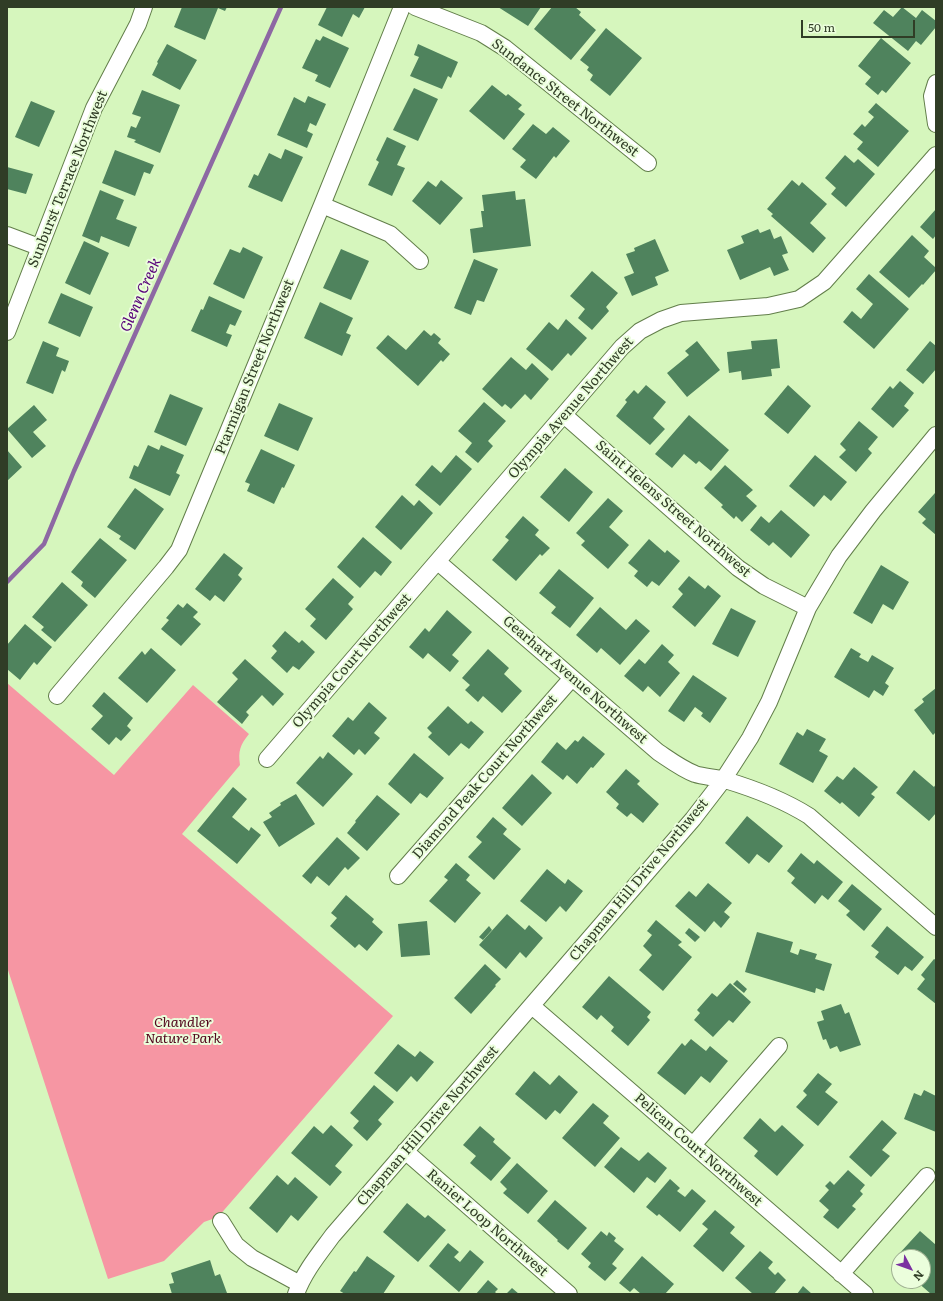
<!DOCTYPE html>
<style>
body{margin:0}
#map{position:relative;width:943px;height:1301px;overflow:hidden;background:#d6f6bd;font-family:Literata,serif}
canvas{display:block}
.frame{position:absolute;inset:0;border:8px solid #303d26;pointer-events:none}
.north{position:absolute;left:891px;top:1249px;width:40px;height:40px;box-sizing:border-box;background:#ebfedc;border:1px solid #a0b193;border-radius:50%;rotate:131deg;font-size:11px;font-weight:700;line-height:16px;text-align:center;color:#303d26}
.north::after{content:'';display:block;margin:auto;width:14px;height:18px;background:#7b30a1;clip-path:polygon(50% 0,100% 100%,50% 72%,0 100%)}
.scale{position:absolute;left:801px;top:20px;width:114px;height:18px;box-sizing:border-box;border:2px solid #303d26;border-top:0;padding-left:5px;font-size:12px;line-height:14px;white-space:nowrap;color:#303d26;-webkit-text-stroke:3px #ebfedc;paint-order:stroke}
</style>
<div id="map">
<canvas width="943" height="1301"></canvas>
<div class="frame"></div>
<div class="north">N</div>
<div class="scale">50 m</div>
</div>
<script>
const ctx = document.querySelector('canvas').getContext('2d');
ctx.lineJoin = 'round';
function paint(path, color) { ctx.fillStyle = color; ctx.fill(path, 'evenodd'); }
function strokePath(path, color, width, dash) { ctx.strokeStyle = color; ctx.lineWidth = width; ctx.lineCap = dash ? 'butt' : 'round'; ctx.setLineDash(dash || []); ctx.stroke(path); }
function drawText(font, color, halo, rows, align = 'center') {
  ctx.font = font + ' Literata,serif'; ctx.lineWidth = 4; ctx.setLineDash([]); ctx.textBaseline = 'middle'; ctx.strokeStyle = halo; ctx.fillStyle = color; for (const [text, x, y, turn = 0] of rows) {
    ctx.save(); ctx.translate(x, y); ctx.rotate((+turn || 0) * Math.PI / 180); ctx.textAlign = isNaN(turn) ? turn : align; if (halo) ctx.strokeText(text, 0, 0); ctx.fillText(text, 0, 0); ctx.restore();
  }
}
paint(new Path2D(`
 M 7,683 L 114,775 L 193,685 L 249,734 C 240,745 238,751 240,765 L 182,834 L 393,1016 L 218,1217 L 204,1222 L 164,1261 L 108,1279 L 7,967 Z`), '#f696a3');
strokePath(new Path2D(`
 M 7,582 L 44,544 L 74,471 L 281,7`), '#8d68a3', 4.5);
paint(new Path2D(`
 M 182,7 L 227,7 L 225,11 L 218,8 L 205,40 L 174,27 Z
 M 327,7 L 365,7 L 359,18 L 353,14 L 342,37 L 318,25 Z
 M 498,7 L 541,7 L 528,26 Z
 M 552,7 L 575,7 L 581,12 L 579,15 L 596,30 L 571,60 L 534,29 Z
 M 902,7 L 916,18 L 922,10 L 936,21 L 936,27 L 921,45 L 916,41 L 908,51 L 873,23 L 884,10 L 893,17 Z
 M 606,28 L 642,58 L 610,96 L 590,80 L 593,75 L 587,70 L 589,67 L 580,60 Z
 M 323,36 L 349,48 L 330,88 L 315,81 L 318,75 L 302,68 L 316,39 L 320,41 Z
 M 881,38 L 911,63 L 886,93 L 882,90 L 878,95 L 865,84 L 871,77 L 858,66 Z
 M 167,44 L 197,60 L 180,90 L 152,75 L 158,63 L 157,62 Z
 M 418,44 L 458,62 L 451,78 L 448,76 L 442,89 L 410,76 L 419,57 L 414,55 Z
 M 492,85 L 506,96 L 508,94 L 522,105 L 518,109 L 525,114 L 504,140 L 469,111 Z
 M 414,88 L 438,99 L 418,141 L 393,130 Z
 M 142,90 L 180,105 L 160,153 L 134,142 L 136,140 L 127,137 L 131,126 L 136,128 L 141,117 L 132,114 Z
 M 308,96 L 326,104 L 316,126 L 310,123 L 307,131 L 313,134 L 307,148 L 277,135 L 294,97 L 305,103 Z
 M 31,101 L 55,111 L 39,147 L 15,137 Z
 M 876,103 L 909,131 L 878,167 L 857,149 L 863,142 L 853,134 L 862,124 L 865,127 L 874,117 L 868,112 Z
 M 533,124 L 546,134 L 553,127 L 570,141 L 556,158 L 554,156 L 536,179 L 520,167 L 526,160 L 512,149 Z
 M 387,137 L 406,146 L 397,165 L 405,168 L 392,196 L 368,185 L 379,162 L 376,160 Z
 M 285,149 L 303,157 L 282,202 L 248,187 L 254,174 L 258,176 L 269,153 L 281,159 Z
 M 115,150 L 154,165 L 150,174 L 144,172 L 135,196 L 102,183 Z
 M 845,155 L 854,163 L 858,159 L 875,174 L 846,207 L 831,194 L 836,188 L 825,178 Z
 M 7,167 L 33,174 L 26,194 L 7,189 Z
 M 441,180 L 463,198 L 440,225 L 412,201 L 428,181 L 436,187 Z
 M 792,180 L 799,186 L 802,182 L 827,204 L 810,223 L 826,238 L 813,253 L 771,216 L 773,214 L 767,209 Z
 M 100,190 L 124,200 L 116,219 L 137,227 L 129,247 L 101,236 L 99,243 L 82,236 Z
 M 515,191 L 516,200 L 525,199 L 531,246 L 473,253 L 470,229 L 483,227 L 481,211 L 484,211 L 482,195 Z
 M 936,209 L 936,235 L 933,239 L 920,227 Z
 M 758,229 L 760,233 L 770,229 L 774,239 L 781,236 L 788,253 L 782,255 L 789,270 L 774,276 L 770,267 L 740,280 L 727,250 L 744,243 L 741,236 Z
 M 912,235 L 929,251 L 924,257 L 936,268 L 936,270 L 923,285 L 922,284 L 909,298 L 879,272 Z
 M 655,239 L 669,271 L 655,277 L 658,285 L 632,296 L 624,277 L 634,273 L 626,254 L 635,251 L 634,248 Z
 M 84,241 L 109,253 L 90,295 L 65,283 Z
 M 243,247 L 263,257 L 244,299 L 213,284 L 230,249 L 240,253 Z
 M 341,249 L 369,261 L 351,300 L 323,288 Z
 M 474,259 L 498,269 L 484,302 L 477,300 L 471,315 L 454,308 Z
 M 592,271 L 618,293 L 606,307 L 609,311 L 592,330 L 578,318 L 585,309 L 570,296 Z
 M 869,274 L 909,309 L 874,349 L 843,322 L 852,311 L 861,319 L 873,304 L 856,289 Z
 M 61,293 L 93,307 L 80,337 L 48,323 Z
 M 209,296 L 242,311 L 235,326 L 230,324 L 226,333 L 232,335 L 227,347 L 191,331 L 201,309 L 203,310 Z
 M 320,302 L 353,318 L 346,333 L 351,335 L 342,356 L 304,338 Z
 M 566,319 L 587,338 L 571,356 L 568,353 L 552,371 L 526,349 L 549,322 L 558,330 Z
 M 424,330 L 431,336 L 434,333 L 441,339 L 438,343 L 450,354 L 443,362 L 441,360 L 418,386 L 376,348 L 388,335 L 406,350 Z
 M 777,339 L 780,368 L 771,369 L 772,376 L 742,380 L 741,371 L 729,373 L 727,352 L 752,349 L 751,341 Z
 M 43,341 L 59,348 L 56,356 L 69,361 L 65,372 L 62,370 L 53,394 L 26,383 Z
 M 697,341 L 720,370 L 687,397 L 667,373 L 689,355 L 685,351 Z
 M 930,341 L 936,346 L 936,369 L 923,384 L 906,370 Z
 M 511,357 L 526,370 L 532,363 L 549,379 L 531,400 L 525,394 L 511,409 L 505,404 L 502,407 L 482,389 Z
 M 900,381 L 914,393 L 904,406 L 909,410 L 893,428 L 871,409 L 890,386 L 893,389 Z
 M 646,385 L 666,402 L 653,418 L 665,429 L 650,445 L 616,416 L 627,402 L 625,400 L 634,390 L 638,394 Z
 M 788,385 L 811,406 L 788,434 L 764,414 Z
 M 170,394 L 203,408 L 186,446 L 154,432 Z
 M 484,402 L 506,421 L 488,441 L 493,446 L 478,463 L 465,452 L 472,443 L 458,431 Z
 M 279,403 L 313,418 L 298,451 L 264,436 Z
 M 34,405 L 47,420 L 33,432 L 46,446 L 32,458 L 7,429 Z
 M 689,415 L 729,450 L 711,471 L 699,461 L 696,464 L 684,454 L 672,468 L 655,454 Z
 M 859,421 L 878,437 L 868,449 L 872,453 L 856,472 L 839,457 L 846,450 L 840,444 Z
 M 148,445 L 159,450 L 161,445 L 184,455 L 176,473 L 180,475 L 170,496 L 129,478 L 134,465 L 138,467 Z
 M 261,449 L 295,465 L 284,488 L 282,487 L 274,504 L 247,491 L 250,484 L 245,482 Z
 M 7,450 L 22,467 L 7,481 Z
 M 456,455 L 472,469 L 440,506 L 415,485 L 432,465 L 441,473 Z
 M 815,455 L 847,482 L 831,501 L 824,495 L 814,507 L 789,486 Z
 M 725,465 L 753,490 L 746,496 L 757,506 L 742,522 L 736,516 L 734,519 L 721,507 L 723,505 L 704,488 Z
 M 565,468 L 593,492 L 569,522 L 540,497 Z
 M 135,488 L 164,509 L 135,550 L 119,539 L 121,536 L 107,527 Z
 M 935,493 L 936,494 L 936,535 L 922,523 L 926,519 L 918,512 Z
 M 402,495 L 414,506 L 419,500 L 433,513 L 401,550 L 375,527 Z
 M 608,498 L 623,511 L 609,527 L 629,545 L 608,569 L 581,545 L 585,541 L 576,533 Z
 M 781,510 L 810,535 L 791,558 L 773,542 L 769,546 L 750,530 L 761,516 L 769,523 Z
 M 523,516 L 539,530 L 535,535 L 550,548 L 542,556 L 540,554 L 516,581 L 492,560 L 509,540 L 505,537 Z
 M 363,537 L 392,562 L 381,576 L 375,571 L 360,588 L 337,567 Z
 M 100,538 L 127,560 L 95,598 L 81,586 L 83,582 L 71,572 Z
 M 649,539 L 665,553 L 667,550 L 680,561 L 659,586 L 652,581 L 647,587 L 634,576 L 638,571 L 628,563 Z
 M 224,553 L 243,568 L 238,575 L 242,579 L 224,602 L 215,595 L 210,601 L 195,589 Z
 M 881,565 L 909,582 L 893,610 L 883,604 L 872,624 L 853,613 Z
 M 559,569 L 594,598 L 570,628 L 551,613 L 556,607 L 539,593 Z
 M 689,576 L 705,589 L 708,585 L 721,596 L 695,627 L 672,607 L 683,594 L 678,589 Z
 M 333,578 L 354,597 L 348,604 L 353,609 L 326,640 L 310,626 L 316,619 L 305,609 Z
 M 62,582 L 88,605 L 55,642 L 41,630 L 44,627 L 32,617 Z
 M 187,603 L 198,612 L 193,617 L 201,624 L 181,646 L 161,629 L 169,620 L 166,618 L 178,604 L 183,608 Z
 M 600,607 L 626,630 L 636,619 L 650,631 L 620,665 L 601,648 L 597,653 L 576,635 Z
 M 731,608 L 756,621 L 738,657 L 712,644 Z
 M 447,610 L 472,632 L 452,655 L 459,661 L 450,672 L 428,653 L 423,659 L 409,647 L 425,628 L 429,632 Z
 M 25,624 L 52,647 L 37,665 L 34,662 L 20,680 L 7,669 L 7,645 Z
 M 285,631 L 299,643 L 302,640 L 315,652 L 299,670 L 293,666 L 287,673 L 271,658 L 277,651 L 272,646 Z
 M 662,644 L 674,655 L 668,662 L 680,673 L 660,697 L 648,686 L 643,692 L 624,676 L 639,659 L 645,664 Z
 M 151,648 L 176,670 L 147,703 L 118,678 L 142,651 L 145,655 Z
 M 851,648 L 861,654 L 859,657 L 868,662 L 872,655 L 894,668 L 885,683 L 889,686 L 883,696 L 874,690 L 869,698 L 834,677 Z
 M 488,649 L 509,668 L 504,674 L 522,691 L 502,713 L 483,696 L 478,702 L 465,690 L 470,685 L 462,678 Z
 M 245,659 L 284,694 L 273,706 L 262,695 L 246,712 L 249,715 L 242,724 L 217,702 L 238,679 L 232,673 Z
 M 693,675 L 727,698 L 710,723 L 701,716 L 703,713 L 695,707 L 684,722 L 668,711 Z
 M 936,688 L 936,732 L 933,735 L 914,710 L 924,702 L 922,699 Z
 M 104,692 L 133,718 L 127,726 L 131,730 L 121,741 L 116,737 L 109,745 L 91,729 L 103,716 L 92,706 Z
 M 369,702 L 387,718 L 374,733 L 380,738 L 365,755 L 359,749 L 354,755 L 332,736 L 348,717 L 353,721 Z
 M 448,706 L 468,724 L 471,721 L 484,732 L 469,749 L 461,743 L 449,756 L 428,737 L 432,733 L 427,728 Z
 M 807,729 L 826,739 L 819,751 L 828,756 L 813,783 L 779,764 L 797,732 L 803,736 Z
 M 583,736 L 605,754 L 593,768 L 591,767 L 577,784 L 567,775 L 563,780 L 541,762 L 557,742 L 566,750 L 575,740 L 578,742 Z
 M 328,752 L 353,774 L 323,807 L 296,783 L 320,756 L 323,759 Z
 M 414,753 L 444,778 L 427,798 L 420,793 L 411,804 L 388,784 Z
 M 854,767 L 878,787 L 871,794 L 875,797 L 859,817 L 842,802 L 840,804 L 824,791 L 837,776 L 843,780 Z
 M 626,769 L 640,781 L 637,784 L 659,804 L 643,823 L 631,813 L 627,817 L 616,808 L 619,804 L 606,792 Z
 M 914,770 L 934,787 L 936,784 L 936,813 L 929,821 L 896,793 Z
 M 532,774 L 552,793 L 522,826 L 502,808 Z
 M 233,787 L 247,799 L 232,817 L 249,831 L 251,827 L 261,835 L 237,864 L 197,831 Z
 M 296,794 L 315,824 L 279,847 L 263,822 L 272,817 L 269,813 L 281,805 L 280,803 Z
 M 377,795 L 400,814 L 367,851 L 347,833 L 356,822 L 355,821 Z
 M 747,816 L 783,846 L 769,863 L 757,854 L 749,864 L 725,843 Z
 M 493,817 L 507,829 L 503,834 L 521,849 L 494,880 L 468,857 L 482,842 L 476,837 Z
 M 337,837 L 360,858 L 348,870 L 345,867 L 329,886 L 317,876 L 311,884 L 302,876 Z
 M 801,853 L 814,864 L 817,860 L 843,882 L 828,900 L 822,895 L 815,904 L 791,883 L 795,878 L 787,871 Z
 M 456,863 L 470,875 L 466,880 L 481,893 L 455,923 L 429,901 L 448,880 L 444,877 Z
 M 547,869 L 565,884 L 568,879 L 583,891 L 566,912 L 560,906 L 546,922 L 520,901 Z
 M 708,883 L 732,903 L 724,912 L 730,917 L 721,928 L 714,921 L 705,932 L 675,906 L 689,891 L 696,897 Z
 M 852,884 L 882,909 L 864,931 L 846,915 L 850,911 L 838,901 Z
 M 346,895 L 374,919 L 372,922 L 383,932 L 367,951 L 359,944 L 355,948 L 330,926 L 337,918 L 331,913 Z
 M 507,914 L 525,930 L 529,925 L 543,938 L 526,958 L 520,952 L 506,969 L 479,945 Z
 M 656,920 L 682,942 L 678,945 L 692,957 L 663,991 L 639,970 L 652,955 L 643,946 L 652,935 L 647,931 Z
 M 427,921 L 430,955 L 401,957 L 398,924 Z
 M 489,926 L 492,930 L 483,940 L 479,937 Z
 M 887,926 L 924,957 L 912,971 L 905,966 L 898,975 L 875,957 L 879,952 L 871,946 Z
 M 689,928 L 700,937 L 695,942 L 685,933 Z
 M 757,932 L 793,942 L 790,952 L 798,955 L 800,949 L 817,954 L 815,959 L 832,964 L 824,991 L 816,988 L 815,993 L 745,972 Z
 M 934,959 L 936,960 L 936,1004 L 917,989 L 925,979 L 921,975 Z
 M 485,964 L 501,979 L 495,985 L 496,986 L 471,1014 L 454,998 Z
 M 609,976 L 651,1012 L 647,1017 L 650,1020 L 628,1046 L 611,1031 L 614,1027 L 601,1015 L 597,1020 L 582,1007 Z
 M 737,980 L 747,989 L 744,993 L 733,984 Z
 M 730,983 L 751,1002 L 733,1023 L 729,1020 L 713,1037 L 694,1020 L 700,1013 L 697,1010 L 712,993 L 717,997 Z
 M 841,1004 L 845,1014 L 849,1012 L 861,1045 L 840,1052 L 837,1046 L 830,1049 L 826,1039 L 823,1040 L 817,1022 L 824,1020 L 821,1011 Z
 M 691,1039 L 706,1051 L 710,1046 L 728,1061 L 710,1083 L 701,1076 L 685,1095 L 657,1073 L 682,1043 L 685,1046 Z
 M 398,1044 L 415,1057 L 420,1051 L 434,1062 L 417,1082 L 411,1076 L 397,1092 L 374,1073 Z
 M 534,1071 L 550,1085 L 559,1075 L 578,1092 L 560,1114 L 555,1110 L 546,1120 L 515,1094 Z
 M 818,1073 L 832,1084 L 825,1092 L 838,1102 L 818,1126 L 796,1107 L 807,1095 L 803,1091 Z
 M 374,1085 L 394,1102 L 378,1120 L 382,1124 L 367,1141 L 353,1128 L 359,1121 L 350,1113 Z
 M 924,1090 L 936,1096 L 936,1132 L 904,1119 L 914,1093 L 921,1096 Z
 M 593,1103 L 609,1116 L 603,1123 L 620,1138 L 595,1167 L 562,1138 Z
 M 760,1118 L 775,1132 L 782,1125 L 804,1145 L 777,1176 L 754,1156 L 758,1151 L 743,1138 Z
 M 882,1120 L 897,1133 L 882,1150 L 890,1156 L 871,1177 L 849,1157 Z
 M 331,1125 L 353,1145 L 335,1166 L 342,1172 L 330,1186 L 291,1153 L 314,1126 L 323,1134 Z
 M 480,1126 L 495,1139 L 493,1142 L 511,1158 L 491,1181 L 470,1163 L 476,1156 L 463,1145 Z
 M 621,1147 L 639,1161 L 648,1152 L 667,1168 L 655,1183 L 647,1177 L 634,1193 L 604,1167 Z
 M 517,1163 L 548,1191 L 528,1214 L 503,1193 L 507,1189 L 500,1182 Z
 M 848,1170 L 865,1185 L 860,1191 L 863,1194 L 852,1206 L 856,1209 L 838,1229 L 823,1217 L 829,1210 L 819,1201 L 829,1190 L 825,1186 L 830,1181 L 834,1185 Z
 M 277,1175 L 288,1185 L 295,1177 L 318,1197 L 298,1221 L 291,1215 L 277,1233 L 249,1208 Z
 M 670,1179 L 680,1188 L 677,1191 L 685,1197 L 692,1189 L 706,1201 L 680,1232 L 659,1214 L 657,1216 L 646,1207 Z
 M 555,1200 L 587,1228 L 568,1250 L 557,1241 L 558,1240 L 537,1221 Z
 M 407,1203 L 425,1218 L 428,1215 L 446,1230 L 418,1262 L 383,1232 Z
 M 715,1210 L 735,1227 L 730,1233 L 745,1246 L 723,1272 L 693,1246 L 708,1229 L 702,1224 Z
 M 601,1231 L 607,1236 L 609,1232 L 616,1238 L 614,1241 L 624,1249 L 612,1264 L 617,1268 L 605,1281 L 588,1267 L 591,1263 L 581,1254 Z
 M 920,1231 L 936,1245 L 936,1294 L 931,1294 L 916,1281 L 923,1281 L 923,1257 L 901,1257 L 898,1255 Z
 M 448,1243 L 459,1252 L 454,1257 L 460,1262 L 470,1250 L 484,1262 L 459,1292 L 429,1266 Z
 M 760,1251 L 773,1262 L 768,1268 L 775,1275 L 778,1272 L 786,1280 L 774,1294 L 753,1294 L 735,1278 Z
 M 367,1256 L 395,1276 L 383,1294 L 345,1294 L 340,1291 L 354,1271 L 356,1272 Z
 M 642,1256 L 674,1284 L 665,1294 L 641,1294 L 634,1288 L 630,1292 L 619,1283 Z
 M 210,1260 L 215,1276 L 220,1274 L 227,1293 L 223,1294 L 172,1294 L 169,1284 L 174,1283 L 171,1273 Z
 M 488,1280 L 498,1289 L 495,1292 L 497,1294 L 476,1294 Z
 M 803,1286 L 812,1294 L 797,1294 Z
 M 512,1288 L 519,1294 L 506,1294 Z`), '#4f835d');
const minor = new Path2D(`
 M 415,7 L 481,33 L 505,48 L 648,163
 M 936,83 L 932,96 L 936,124
 M 322,205 L 390,234 L 420,261
 M 7,235 L 39,247
 M 7,332 L 94,108 L 138,24 L 144,7
 M 564,415 L 738,568 L 764,586 L 808,608
 M 438,562 L 658,752 C 670,760 682,769 695,774 C 704,777 715,777 725,780 C 755,789 782,799 809,816 L 936,927
 M 57,696 L 166,567 L 179,550 L 322,205 L 402,7
 M 267,759 L 622,347 L 640,331 L 661,320 L 681,313 L 768,306 L 799,299 L 824,282 L 936,155
 M 398,876 L 572,678
 M 532,1006 L 865,1294
 M 693,1145 L 779,1046
 M 405,1151 L 569,1294
 M 221,1221 L 236,1245 L 252,1258 L 300,1284
 M 841,1274 L 927,1176
 M 296,1294 C 304,1272 319,1254 333,1235 L 693,819 L 723,780 L 750,738 L 769,702 L 808,608 L 839,556 L 873,511 L 936,435`);
strokePath(minor, '#627e4a', 18);
strokePath(minor, '#fff', 16);
drawText('14px', '#303d26', '#ebfedc', [
 ["Sundance Street Northwest",565,98,38],
 ["Sunburst Terrace Northwest",68,179,-68],
 ["Ptarmigan Street Northwest",255,367,-68],
 ["Olympia Avenue Northwest",571,408,-49],
 ["Saint Helens Street Northwest",673,509,41],
 ["Olympia Court Northwest",352,661,-49],
 ["Gearhart Avenue Northwest",575,680,41],
 ["Diamond Peak Court Northwest",485,777,-49],
 ["Chapman Hill Drive Northwest",639,880,-50],
 ["Chapman Hill Drive Northwest",428,1126,-49],
 ["Pelican Court Northwest",698,1150,41],
 ["Ranier Loop Northwest",487,1223,41]
]);
drawText('italic 14px', '#52061c', '#ebfedc', [
 ["Chandler",183,1023],
 ["Nature Park",183,1039]
]);
drawText('italic 15px', '#570079', '#ebfedc', [
 ["Glenn Creek",141,295,-66]
]);
</script>
